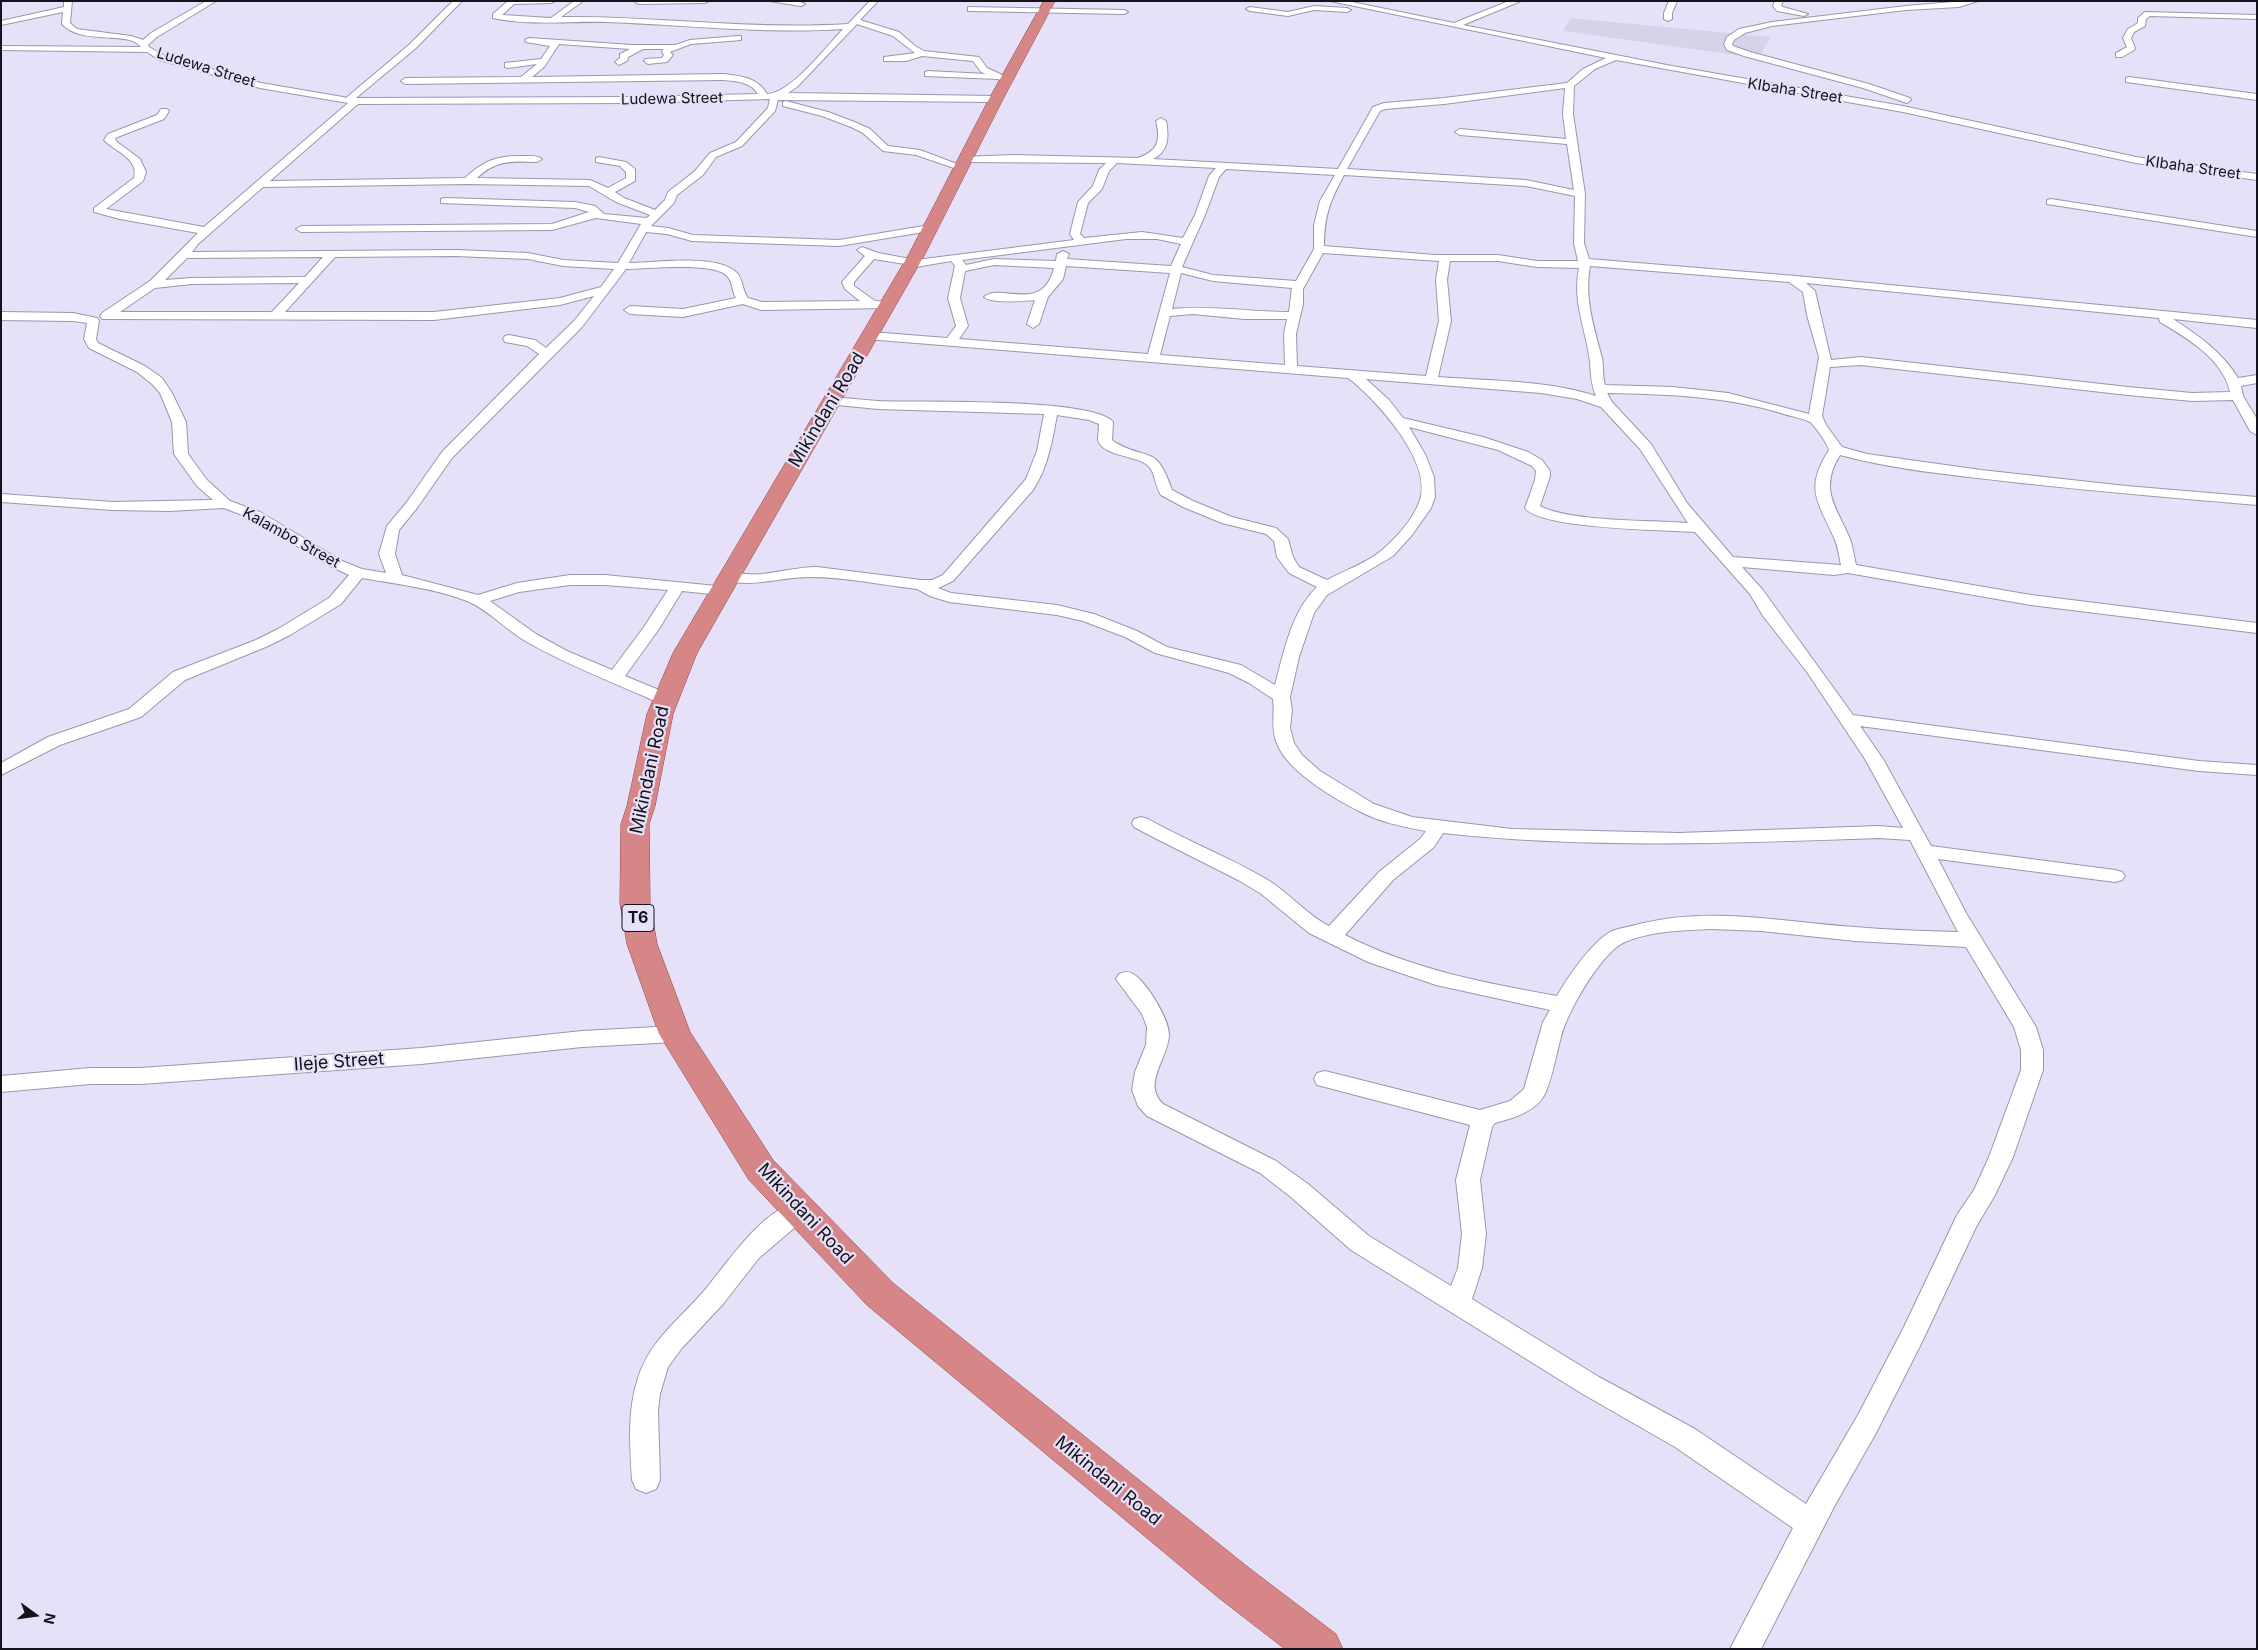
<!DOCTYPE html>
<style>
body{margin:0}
#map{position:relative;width:2258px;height:1650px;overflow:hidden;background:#e6e0f8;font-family:Inter,sans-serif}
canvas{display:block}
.frame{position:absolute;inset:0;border:2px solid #14121a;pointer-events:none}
.north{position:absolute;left:10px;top:1590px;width:50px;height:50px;-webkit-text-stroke:4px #e6e0f8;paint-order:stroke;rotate:104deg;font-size:14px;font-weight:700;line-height:20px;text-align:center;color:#14121a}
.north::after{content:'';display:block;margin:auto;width:18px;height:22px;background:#14121a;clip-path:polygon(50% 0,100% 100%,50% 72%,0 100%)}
</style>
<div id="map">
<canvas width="2258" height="1650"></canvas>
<div class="frame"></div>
<div class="north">N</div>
</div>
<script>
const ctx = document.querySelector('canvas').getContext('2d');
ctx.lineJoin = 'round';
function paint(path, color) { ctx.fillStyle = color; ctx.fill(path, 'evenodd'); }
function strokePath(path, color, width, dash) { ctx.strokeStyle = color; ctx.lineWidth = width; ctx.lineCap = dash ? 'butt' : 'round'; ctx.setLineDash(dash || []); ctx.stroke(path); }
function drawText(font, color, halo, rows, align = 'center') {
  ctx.font = font + ' Inter,sans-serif'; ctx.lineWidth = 4.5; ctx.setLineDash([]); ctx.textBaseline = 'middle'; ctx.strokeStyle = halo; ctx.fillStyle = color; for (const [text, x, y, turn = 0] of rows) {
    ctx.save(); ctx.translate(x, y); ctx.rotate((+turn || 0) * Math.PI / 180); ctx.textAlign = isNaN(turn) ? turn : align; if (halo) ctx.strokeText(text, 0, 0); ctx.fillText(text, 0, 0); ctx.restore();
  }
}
paint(new Path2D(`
 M 1570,18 L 1771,37 L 1758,58 L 1563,31 Z`), '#d6d3e9');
const minor = new Path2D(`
 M 64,1 L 72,1 L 70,23 L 77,29 L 131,36 L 143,40 L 151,33 L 206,1 L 216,1 L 157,37 L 148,45 L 149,47 L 165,56 L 261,83 L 343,97 L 346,98 L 410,44 L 453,1 L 462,1 L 416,48 L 356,98 L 633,97 L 758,94 C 751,82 736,81 723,80 L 405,84 L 401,81 L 405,78 L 521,77 L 537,64 L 508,68 L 505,67 L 505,63 L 541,59 L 550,46 L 526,42 L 525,40 L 529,38 L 632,45 L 675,45 L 690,40 L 738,36 L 741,36 L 741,40 L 691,44 L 670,52 L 673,55 L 667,62 L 648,64 L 644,61 L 645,59 L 662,58 L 664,55 L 662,52 L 663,49 L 643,49 L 628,57 L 627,61 L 619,65 L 615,62 L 620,58 L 620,54 L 630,49 L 559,44 L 544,67 L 532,77 L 723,74 C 741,76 757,77 767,94 C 791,93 826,47 843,29 C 764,34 686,25 607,22 C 569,21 530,26 493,18 L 493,14 L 508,1 L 555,1 L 551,3 L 514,4 L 502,15 L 551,18 L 574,1 L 583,1 L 561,17 C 657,16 752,30 848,24 L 870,1 L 878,1 L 860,20 L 899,32 L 915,46 L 924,51 L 979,57 L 987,68 L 1009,78 L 1010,80 L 1006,83 L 998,79 L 925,76 L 925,72 L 928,71 L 986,74 L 981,72 L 973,61 L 922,56 L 906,61 L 884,61 L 884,57 L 915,53 L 893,36 L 857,24 L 797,87 L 788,93 L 996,96 L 1000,99 L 996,102 L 778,100 L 775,111 L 742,146 L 716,157 L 703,175 L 677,195 L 674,203 L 651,226 L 668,228 L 693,235 L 839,240 L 930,225 L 935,228 L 930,231 L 839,246 L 692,241 L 667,234 L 646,232 L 629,263 C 655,263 718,253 737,273 C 743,279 742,290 748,298 L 762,302 L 860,301 L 845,289 L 842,282 L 865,256 L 857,250 L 862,247 L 878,253 L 916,260 L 1074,240 L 1070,234 L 1078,202 L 1093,186 L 1099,170 L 1106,163 L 965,162 L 962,161 L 962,157 L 1013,155 L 1138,158 C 1158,151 1161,140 1156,121 L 1161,118 L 1166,121 C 1169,137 1169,151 1153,159 L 1338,169 L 1373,107 L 1384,103 L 1444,98 L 1567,83 L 1583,69 L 1606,58 L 1330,1 L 1347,1 L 1454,23 L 1509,1 L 1521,1 L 1463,25 L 1672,66 L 1903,106 L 2136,157 L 2257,174 L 2257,180 L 2136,163 L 1903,112 L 1616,60 L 1595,69 L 1574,86 L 1573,114 L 1585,194 L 1584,243 L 1589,259 L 1796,276 L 2257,320 L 2257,328 L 2173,319 C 2198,335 2223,353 2238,378 L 2257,375 L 2257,383 L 2241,386 L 2243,396 L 2257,419 L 2257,435 L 2250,431 L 2233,400 L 2192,401 L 2128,395 L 1861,365 L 1830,367 L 1822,416 L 1826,425 L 1842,447 L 1867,454 L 1981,470 L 2126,486 L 2257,497 L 2257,505 C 2175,498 2093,491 2012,482 C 1954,475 1895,470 1840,455 C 1818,490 1837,507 1850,539 C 1853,547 1854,557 1856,565 L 2031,595 L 2257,623 L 2257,633 L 2031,605 L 1848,573 L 1834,575 L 1742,567 L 1762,589 L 1853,715 L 2199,761 L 2257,765 L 2257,775 L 2199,771 L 1860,726 L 1883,759 L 1931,846 L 2115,870 L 2122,872 L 2125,876 L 2122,880 L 2115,882 L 1938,859 L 1966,913 L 2036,1027 L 2043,1050 L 2043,1070 L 2013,1157 L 1995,1195 L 1976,1227 L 1922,1342 L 1876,1433 L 1835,1505 L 1761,1649 L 1730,1649 L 1793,1528 L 1675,1447 L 1581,1393 L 1351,1250 L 1292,1198 L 1260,1173 L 1147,1116 L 1138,1106 L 1132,1090 L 1135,1072 L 1146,1045 L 1147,1027 L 1142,1014 L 1116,979 L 1119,974 C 1124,972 1128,971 1133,974 C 1147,982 1170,1021 1169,1036 C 1167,1060 1142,1084 1163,1104 L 1276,1161 L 1308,1184 L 1369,1236 L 1451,1286 L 1458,1268 L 1462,1234 L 1456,1180 L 1470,1125 L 1325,1087 L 1317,1085 L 1314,1079 L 1317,1073 L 1325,1071 L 1480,1110 L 1510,1101 L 1524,1089 L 1543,1022 L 1550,1010 L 1436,985 L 1368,962 L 1309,933 L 1260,893 L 1238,880 L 1149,835 L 1134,827 L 1132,823 L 1134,819 L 1141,817 L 1148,819 C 1187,841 1229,857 1268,880 C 1290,894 1306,914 1329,926 L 1379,872 L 1420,839 L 1426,831 C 1404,827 1379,822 1359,811 C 1333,798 1285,770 1276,741 C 1271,727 1275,713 1273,699 L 1249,683 L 1229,673 L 1155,653 L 1125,637 L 1083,621 L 1057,615 L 949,602 L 930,596 L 917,589 C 882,585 845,577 810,577 C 780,577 753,588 723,580 L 720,577 L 723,574 C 735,571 749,576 762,574 C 781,572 798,567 817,567 L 921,580 L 932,580 L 943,575 L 1026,479 L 1037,451 L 1044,414 L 878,409 L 827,404 L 825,401 L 832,397 C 847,398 863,400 878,401 C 916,403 1093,397 1113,422 L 1112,440 L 1116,443 C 1151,462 1156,444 1172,490 L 1193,501 L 1232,517 L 1276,528 L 1288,539 L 1293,557 L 1299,567 L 1327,580 C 1345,570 1365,564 1381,551 C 1396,538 1416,517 1421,496 C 1429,458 1376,399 1348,378 L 867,339 L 865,336 L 867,333 L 871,332 L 947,338 L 956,326 L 948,298 L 955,266 L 951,261 L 910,268 L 906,267 L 905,264 L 874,259 L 854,282 L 854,286 L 875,301 L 892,302 L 894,304 L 888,308 L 761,310 L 743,304 L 683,317 L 630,314 L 624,310 L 630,306 L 683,309 L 736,298 C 732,292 733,283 728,277 C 716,261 646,269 626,269 L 582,327 L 452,458 L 417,508 L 399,530 L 395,554 L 402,575 L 478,595 L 517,583 L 570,575 L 605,575 L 727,587 L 729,590 L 727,593 L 721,595 L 682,591 L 659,629 L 625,676 L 671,695 L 674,699 L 671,703 L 659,703 C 615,683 569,666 527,642 C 506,630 489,610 467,601 C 434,588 396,584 362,578 L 341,604 L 290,635 L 268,646 L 185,680 L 141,717 L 60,745 L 1,775 L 1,763 L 48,737 L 129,709 L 173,672 L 256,640 L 278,629 L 329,598 L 349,575 L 332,567 L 250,518 L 224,508 L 169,511 L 113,510 L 1,502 L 1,494 L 113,502 L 213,500 L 197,486 L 174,454 L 172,422 L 160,393 L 152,384 L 137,372 L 89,348 L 84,339 L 87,323 L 73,321 L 1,320 L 1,312 L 73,313 L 97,318 L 99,321 L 96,339 L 98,343 L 145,366 L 162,378 L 172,393 L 186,422 L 188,454 L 207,480 L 230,501 L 260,512 L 342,561 L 362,569 L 386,573 L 379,554 L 387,526 L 407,502 L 442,452 L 539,354 L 527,346 L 505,342 L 503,339 L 505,336 L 509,335 L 535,340 L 546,348 L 574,321 L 594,296 L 560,305 L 434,320 L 102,319 L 100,316 L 102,313 L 150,281 L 198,233 L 120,219 L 94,212 L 94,208 L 134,178 C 139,159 117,152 106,142 L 104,140 L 108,134 L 157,115 L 161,109 L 167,109 L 169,111 L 164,119 L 115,138 L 117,142 L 140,159 L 146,172 L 143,181 L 106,209 L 204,227 L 348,103 L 260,88 L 159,60 L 147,52 L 1,50 L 1,46 L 141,47 C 129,30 82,46 62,24 L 63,12 L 1,25 L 1,21 L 64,7 ZM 1565,88 L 1563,114 L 1566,139 L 1460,129 L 1455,132 L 1460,135 L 1567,144 L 1574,190 L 1526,180 L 1347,169 L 1380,111 L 1385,109 L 1444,104 ZM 770,99 L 768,108 L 736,142 L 710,153 L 695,171 L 668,192 L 665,200 L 655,210 L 624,198 L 615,192 L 635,181 L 635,169 L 626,162 L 599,157 L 596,158 L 596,162 L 620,166 L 626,172 L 626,178 L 608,188 L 590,180 L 477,178 C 495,160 513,161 537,162 L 542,159 C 537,155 530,156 523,156 C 498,155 483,161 465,178 L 270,181 L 358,104 L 633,103 ZM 1117,163 L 1216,168 L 1209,176 L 1195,215 L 1183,238 L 1142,232 L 1084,238 L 1080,234 L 1088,203 L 1102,189 L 1109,171 ZM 1226,169 L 1335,175 L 1320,201 L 1314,225 L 1314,249 L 1296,281 L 1213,275 L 1182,267 L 1205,215 L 1219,177 ZM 1344,175 L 1526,186 L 1575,196 L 1574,243 L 1578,261 L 1537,261 L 1498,255 L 1435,255 L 1324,246 C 1324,216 1330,201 1344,175 ZM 468,184 L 589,186 L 616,202 L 650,215 L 647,218 L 604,214 L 595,206 L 575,202 L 445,198 L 441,199 L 441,203 L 575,208 L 589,212 L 552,224 L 301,226 L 296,229 L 301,232 L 552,230 L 596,218 L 641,224 L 618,263 L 563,260 L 528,253 L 456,250 L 192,252 L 198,244 L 263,187 ZM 1126,239 L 1157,239 L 1181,244 L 1171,266 L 1067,259 L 1069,254 L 1063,251 L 1057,254 L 1056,261 L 994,259 L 966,265 L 962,260 ZM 1323,253 L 1439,261 L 1436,280 L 1439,321 L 1426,376 L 1297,366 L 1296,334 L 1303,304 L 1303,289 ZM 456,256 L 528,259 L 563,266 L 614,269 L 601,287 L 560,298 L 434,312 L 285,312 L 335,257 ZM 323,257 L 305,277 L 192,278 L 165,280 L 187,258 ZM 1450,261 L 1498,261 L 1537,267 L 1579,268 C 1572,302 1586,329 1590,362 C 1591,374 1591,385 1596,396 C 1546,380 1490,381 1438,377 L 1451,321 L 1447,280 ZM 994,265 L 1054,268 C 1042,315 1000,282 984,297 C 992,304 1024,301 1035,300 L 1027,324 L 1033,328 L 1039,324 L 1048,297 L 1063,279 L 1066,266 L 1170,273 L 1148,354 L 959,339 L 968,326 L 960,298 L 965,271 ZM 1590,266 L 1789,282 L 1803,292 L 1807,315 L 1819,357 L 1809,414 L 1728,393 L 1673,387 L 1605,385 C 1602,376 1604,367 1602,358 C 1594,327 1584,298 1590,266 ZM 1181,273 L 1213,281 L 1292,288 L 1289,312 C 1251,312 1209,305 1172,309 ZM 299,283 L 272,312 L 120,312 L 155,288 L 192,284 ZM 1806,283 L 2159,318 L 2160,322 C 2187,338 2223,359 2230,392 L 2192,393 L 2128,387 L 1861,357 L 1831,360 L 1815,291 ZM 1193,314 L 1245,319 L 1287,319 L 1284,334 L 1285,365 L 1160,355 L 1170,316 ZM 1366,379 L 1541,393 L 1577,399 L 1601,407 L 1640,449 L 1688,523 C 1651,520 1570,522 1540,506 L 1550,476 L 1550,471 L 1542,460 L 1528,452 L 1483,437 L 1403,418 L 1389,400 ZM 1607,393 C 1666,394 1724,396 1781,413 C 1789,416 1802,418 1810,422 C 1814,425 1828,444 1829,450 C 1804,489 1818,501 1834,538 C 1838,546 1839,556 1841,565 L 1733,557 L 1687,503 L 1651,444 L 1612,402 ZM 1057,415 L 1089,420 L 1099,424 C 1099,429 1098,435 1098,440 C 1101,455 1135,456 1146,464 C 1156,471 1154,485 1161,495 L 1183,507 L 1222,523 L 1266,534 L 1274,541 L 1277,557 L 1289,573 L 1317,587 C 1291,612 1284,652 1275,685 L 1241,665 L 1167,647 L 1137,631 L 1094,614 L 1057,605 L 951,593 L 938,588 L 953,581 L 1033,490 C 1048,467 1052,442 1057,415 ZM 1409,427 L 1498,450 L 1532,466 L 1536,471 L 1535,480 L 1525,508 C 1540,529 1665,530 1695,532 L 1750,594 L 1763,616 L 1807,672 L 1865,759 L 1903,828 L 1879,826 L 1679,833 L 1512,829 L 1412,817 L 1374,804 L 1320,771 L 1302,755 L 1294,743 L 1290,728 L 1292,710 L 1290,697 L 1299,657 L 1314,613 L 1327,595 L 1393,556 L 1412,535 L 1431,508 L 1435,497 L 1434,477 L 1425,454 ZM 570,585 L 605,585 L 668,590 L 644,627 L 612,670 L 567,651 L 536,634 L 490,601 L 519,592 ZM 1443,833 C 1588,849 1733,843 1879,838 L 1910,840 L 1958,932 C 1923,931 1889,930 1855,927 C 1783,922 1711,906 1639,924 C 1630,927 1618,928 1610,932 C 1592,942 1567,978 1557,996 C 1485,983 1410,969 1345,935 L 1393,880 L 1434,847 ZM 1712,929 L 1761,931 L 1855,941 L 1966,947 L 2014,1027 L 2021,1050 L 2021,1070 L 1989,1157 L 1974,1190 L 1957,1215 L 1904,1327 L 1858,1415 L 1806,1504 L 1695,1429 L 1599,1377 L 1472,1299 L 1482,1268 L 1486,1234 L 1480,1180 L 1492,1127 L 1495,1123 C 1512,1118 1530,1114 1542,1099 C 1550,1089 1557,1051 1561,1037 C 1567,1013 1601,952 1625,942 C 1651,931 1684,930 1712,929 Z
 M 709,1 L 705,3 L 639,4 L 635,2 Z
 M 769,1 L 797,1 L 805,4 L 801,6 Z
 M 1669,1 L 1677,1 L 1672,13 L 1672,19 L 1668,21 L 1664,19 L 1664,13 Z
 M 1775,1 L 1783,1 L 1781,6 L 1783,7 L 1808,14 L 1804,16 L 1777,11 L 1773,6 Z
 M 1964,1 L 1978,1 L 1959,7 L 1906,10 L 1772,26 L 1745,33 L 1734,40 L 1732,44 L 1733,46 L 1750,52 L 1869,84 L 1910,98 L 1911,100 L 1907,103 L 1863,88 L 1744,56 L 1727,50 L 1724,44 L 1727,37 L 1739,29 L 1772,22 L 1906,6 Z
 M 1314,6 L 1347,8 L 1351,10 L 1347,12 L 1314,10 L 1288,16 L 1250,11 L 1246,9 L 1250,7 L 1288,12 Z
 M 968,7 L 1124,10 L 1128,12 L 1124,14 L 971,11 L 968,11 Z
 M 2145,12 L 2257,15 L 2257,19 L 2150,16 L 2146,19 L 2145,26 L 2134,32 L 2131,38 L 2135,48 L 2134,50 L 2122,57 L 2116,57 L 2116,53 L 2127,47 L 2123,38 L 2128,29 L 2138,23 L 2138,18 Z
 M 2129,77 L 2257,94 L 2257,100 L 2126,82 L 2126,78 Z
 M 786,101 L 828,112 L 857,123 L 870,129 L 888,146 L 920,150 L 965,167 L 960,170 L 916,155 L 883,151 L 863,133 L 851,127 L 822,116 L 783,106 L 783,102 Z
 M 2051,199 L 2257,231 L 2257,237 L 2047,204 L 2047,200 Z
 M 675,1026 L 683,1028 L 686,1034 L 683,1040 L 675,1042 L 582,1047 L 421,1064 L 141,1084 L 90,1084 L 1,1092 L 1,1076 L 90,1068 L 141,1068 L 421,1048 L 582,1031 Z
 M 799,1200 L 807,1203 L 811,1210 L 807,1217 L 759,1258 L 723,1304 L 682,1348 L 668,1367 L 660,1394 L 658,1411 L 660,1480 L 656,1489 L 646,1493 L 636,1489 L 632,1480 C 630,1446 627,1411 638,1378 C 650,1340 679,1320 704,1291 C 730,1260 758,1214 799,1200 Z`);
const trunk = new Path2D(`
 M 1044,1 L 1055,1 L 1003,99 L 925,254 L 697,653 L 673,714 L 655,806 L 649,824 L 650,903 L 657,944 L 690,1032 L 773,1160 L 893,1283 L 1249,1568 L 1336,1634 L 1343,1649 L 1285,1649 L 1219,1598 L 867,1305 L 749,1180 L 659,1034 L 627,944 L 620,903 L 621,824 L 627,806 L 647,714 L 673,653 L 909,254 L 989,99 Z`);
strokePath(minor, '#9c96ad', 2);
strokePath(trunk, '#8b494c', 1);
paint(minor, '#fff');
paint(trunk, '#d68686');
drawText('15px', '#14121a', '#e6e0f8', [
 ["Ludewa Street",206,68,17],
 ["KIbaha Street",1795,91,9],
 ["Ludewa Street",672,99,-1],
 ["KIbaha Street",2193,168,8],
 ["Kalambo Street",291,538,29]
]);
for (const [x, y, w] of [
 [638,918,32]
]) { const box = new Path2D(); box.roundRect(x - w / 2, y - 13.5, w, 27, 4); ctx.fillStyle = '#e6e0f8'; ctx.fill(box); strokePath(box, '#14121a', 1); }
drawText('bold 16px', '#14121a', null, [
 ["T6",638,918]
]);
drawText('18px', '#14121a', '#e6e0f8', [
 ["Mikindani Road",827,410,-59],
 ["Mikindani Road",650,770,-78],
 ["Ileje Street",339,1062,-4],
 ["Mikindani Road",805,1214,47],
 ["Mikindani Road",1108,1481,39]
]);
</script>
